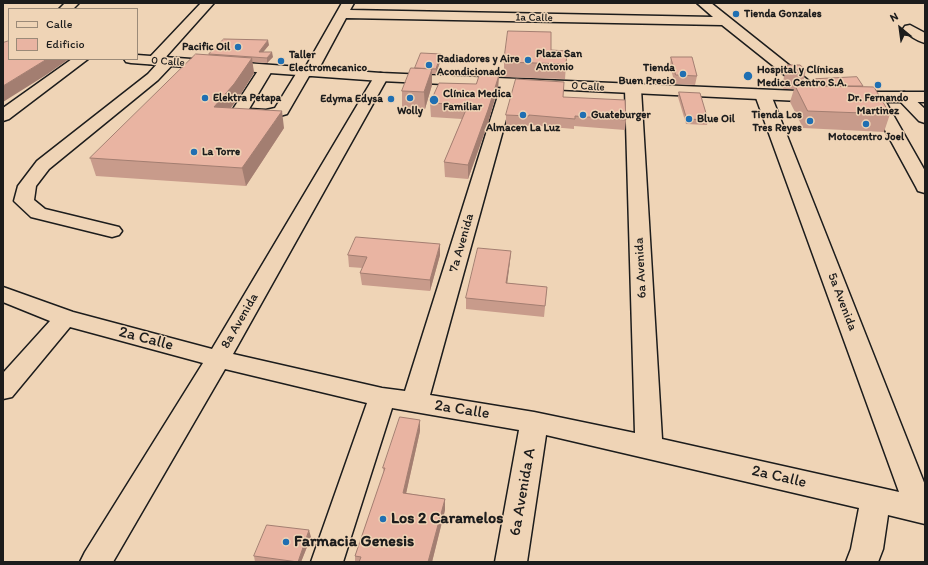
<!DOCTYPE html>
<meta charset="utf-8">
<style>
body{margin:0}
#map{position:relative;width:928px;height:565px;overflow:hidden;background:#efd4b6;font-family:Itim,sans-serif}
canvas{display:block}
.frame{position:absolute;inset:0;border:4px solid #1c1c1c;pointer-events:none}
.legend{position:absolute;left:8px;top:8px;width:130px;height:52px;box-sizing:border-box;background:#efd4b6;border:1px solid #9b8a78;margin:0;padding:5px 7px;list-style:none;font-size:12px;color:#1c1c1c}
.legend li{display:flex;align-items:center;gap:8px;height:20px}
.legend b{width:20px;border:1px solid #9b8a78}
.north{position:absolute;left:880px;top:8px;width:40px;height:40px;-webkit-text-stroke:3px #efd4b6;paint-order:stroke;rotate:331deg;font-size:11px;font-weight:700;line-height:16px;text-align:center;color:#1c1c1c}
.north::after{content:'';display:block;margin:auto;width:14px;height:18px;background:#1c1c1c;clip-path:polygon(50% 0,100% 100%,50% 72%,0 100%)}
</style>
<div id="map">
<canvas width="928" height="565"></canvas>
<div class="frame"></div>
<ul class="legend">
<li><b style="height:5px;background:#efd4b6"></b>Calle</li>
<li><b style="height:11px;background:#e9b4a2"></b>Edificio</li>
</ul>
<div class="north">N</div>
</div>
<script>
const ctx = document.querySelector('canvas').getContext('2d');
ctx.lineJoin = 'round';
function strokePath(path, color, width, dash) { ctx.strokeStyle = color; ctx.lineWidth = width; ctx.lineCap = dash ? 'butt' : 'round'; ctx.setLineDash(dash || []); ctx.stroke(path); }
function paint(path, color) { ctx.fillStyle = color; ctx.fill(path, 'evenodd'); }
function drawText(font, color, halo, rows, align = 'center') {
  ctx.font = font + ' Itim,sans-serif'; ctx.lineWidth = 3; ctx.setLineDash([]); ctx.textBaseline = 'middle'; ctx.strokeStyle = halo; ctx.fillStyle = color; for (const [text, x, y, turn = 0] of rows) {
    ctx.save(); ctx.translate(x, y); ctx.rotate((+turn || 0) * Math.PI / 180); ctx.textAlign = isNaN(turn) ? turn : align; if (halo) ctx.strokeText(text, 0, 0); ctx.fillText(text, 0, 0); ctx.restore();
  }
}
const minor = new Path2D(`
 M 65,3 L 79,3 L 73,9 L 59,9 Z
 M 201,3 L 214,3 L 164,59 L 173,59 L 175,62 L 158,80 L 49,169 L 36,186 L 34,200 L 45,209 L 119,227 L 122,231 L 119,235 L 112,237 L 31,217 L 14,201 L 18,186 L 37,161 L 148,74 L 157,64 L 149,64 L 147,61 L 149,58 Z
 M 342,3 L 354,3 L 350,10 L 713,17 L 697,3 L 711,3 L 829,97 L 826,100 L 821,102 L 816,100 L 722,25 L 346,18 L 317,72 L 315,75 L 309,76 L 287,114 L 266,120 L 238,116 L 233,109 L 261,66 L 266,65 L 271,66 L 273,69 L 249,109 L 266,110 L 275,108 L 299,69 L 305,68 Z
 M 910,25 L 925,33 L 925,43 C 917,41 908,35 903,29 L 905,26 Z
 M 72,59 L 88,59 L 9,119 L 3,121 L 3,108 Z
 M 381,73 L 386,74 L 388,77 L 233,354 L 382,388 L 405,391 L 502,83 L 504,80 L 509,79 L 514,80 L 516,83 L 430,395 L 534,412 L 635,433 L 625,89 L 628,86 L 633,84 L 638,86 L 641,89 L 662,439 L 899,492 L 755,95 L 758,92 L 763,90 L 768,92 L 771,95 L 925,485 L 925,524 L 888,515 L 883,549 L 878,562 L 846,562 L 851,549 L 859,508 L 546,435 L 527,562 L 495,562 L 519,430 L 392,408 L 343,562 L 311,562 L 367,403 L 225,369 L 113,562 L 80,562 L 85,552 L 203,363 L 70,327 L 12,397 L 3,399 L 3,373 L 50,321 L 3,302 L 3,287 L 73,312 L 212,349 L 374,77 L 376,74 Z
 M 875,92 L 880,94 L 883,97 L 925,171 L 925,193 L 918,191 L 916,187 L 867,97 L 870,94 Z
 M 904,92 L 909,94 L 925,109 L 925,123 L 919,121 L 896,97 L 899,94 Z`);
const major = new Path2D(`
 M 137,55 L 381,73 L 821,92 L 925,92 L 925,102 L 821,102 L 381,81 L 131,63 L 126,62 L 124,59 L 137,59 Z`);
strokePath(minor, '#1c1c1c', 3);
strokePath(major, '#1c1c1c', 3);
paint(minor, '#efd4b6');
paint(major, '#efd4b6');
paint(new Path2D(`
 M 269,45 L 263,52 L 273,57 L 267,63 L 252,62 L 254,73 L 237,100 L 230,108 L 284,128 L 246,186 L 96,176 L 90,158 L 209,55 L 209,54 Z
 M 551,50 L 567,51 L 565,79 L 504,77 L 504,62 Z
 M 671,57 L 697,76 L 695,85 L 675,84 L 670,66 Z
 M 441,59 L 436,74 L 432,74 L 432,85 L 425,109 L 402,108 L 402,91 L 415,68 Z
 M 787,65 L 806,70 L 802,86 L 817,86 L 815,84 L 816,79 L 863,86 L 863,87 L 890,114 L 884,132 L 803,128 L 790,102 L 794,89 L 783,89 L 782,85 Z
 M 499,75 L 498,88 L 488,123 L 468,179 L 445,177 L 444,162 L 462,119 L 431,117 L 430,103 Z
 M 679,92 L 708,120 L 707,125 L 686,124 L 678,97 Z
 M 563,97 L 626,120 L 625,130 L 574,126 L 574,129 L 529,125 L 528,126 L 506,125 L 506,115 Z
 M 511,251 L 510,261 L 507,283 L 547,287 L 544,317 L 466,309 L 466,298 Z
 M 348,255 L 440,255 L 430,291 L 362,285 L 360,273 L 363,268 L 349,267 Z
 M 420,431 L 406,493 L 445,499 L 445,510 L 432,562 L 355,562 L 355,556 L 384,473 L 383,468 Z
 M 311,537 L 301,562 L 255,562 L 254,556 Z`), '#c89b8b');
paint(new Path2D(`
 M 268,40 L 269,45 L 260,56 L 259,52 Z
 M 272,52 L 273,57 L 267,63 L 267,58 Z
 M 441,54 L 441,59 L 436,74 L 436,69 Z
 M 252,58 L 254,73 L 237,100 L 218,124 L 214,107 Z
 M 47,59 L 69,59 L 46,75 L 3,102 L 3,86 Z
 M 432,69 L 432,85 L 425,109 L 424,92 Z
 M 499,75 L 498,88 L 488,123 L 468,179 L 468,165 Z
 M 282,111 L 284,128 L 246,186 L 242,168 Z
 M 440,244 L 440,255 L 430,291 L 430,280 Z
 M 511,251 L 510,261 L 506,293 L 506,283 Z
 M 420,420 L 420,431 L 404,503 L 403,493 Z
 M 445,499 L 445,510 L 432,562 L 428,562 Z
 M 309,530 L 311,537 L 301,562 L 298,562 Z`), '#a37e71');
const building = new Path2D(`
 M 508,31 L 551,32 L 551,50 L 567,51 L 566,64 L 504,62 Z
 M 224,39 L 268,40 L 259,52 L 272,52 L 267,58 L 209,54 Z
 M 9,41 L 9,59 L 47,59 L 3,86 L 3,43 Z
 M 421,53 L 441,54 L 436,69 L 415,68 Z
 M 196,54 L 252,58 L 234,84 L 214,107 L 282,111 L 242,168 L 90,158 Z
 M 671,57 L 692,57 L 697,76 L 676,75 Z
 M 787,65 L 800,65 L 806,70 L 789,69 Z
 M 411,68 L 432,69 L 424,92 L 402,91 Z
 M 480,74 L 499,75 L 488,110 L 468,165 L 444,162 L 468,105 L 430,103 L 439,83 L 476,84 Z
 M 857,77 L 863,86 L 825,86 L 816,79 Z
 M 516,79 L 564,82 L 563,97 L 625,100 L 626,120 L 575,116 L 575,119 L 529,115 L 529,116 L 506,115 Z
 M 795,85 L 874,87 L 890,114 L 808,111 Z
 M 679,92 L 700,93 L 708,120 L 687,119 Z
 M 356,237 L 440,244 L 430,280 L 360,273 L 367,257 L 348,255 Z
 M 478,248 L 511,251 L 506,283 L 547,287 L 545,306 L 466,298 Z
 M 400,417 L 420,420 L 403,493 L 445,499 L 428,562 L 359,562 L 361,557 L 355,556 L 385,468 L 383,468 Z
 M 267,525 L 309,530 L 298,562 L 254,556 Z`);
paint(building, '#e9b4a2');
strokePath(building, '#a37e71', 1);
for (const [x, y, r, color] of [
 [736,14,4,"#1f6fb2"],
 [238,47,4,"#1f6fb2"],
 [528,60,4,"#1f6fb2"],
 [281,61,4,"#1f6fb2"],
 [429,65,4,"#1f6fb2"],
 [683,74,4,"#1f6fb2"],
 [748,76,5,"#1f6fb2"],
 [878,85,4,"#1f6fb2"],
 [205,98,4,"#1f6fb2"],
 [410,98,4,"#1f6fb2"],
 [391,99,4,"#1f6fb2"],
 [434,100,5,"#1f6fb2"],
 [523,115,4,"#1f6fb2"],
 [583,115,4,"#1f6fb2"],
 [689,119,4,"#1f6fb2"],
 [810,121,4,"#1f6fb2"],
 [866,124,4,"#1f6fb2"],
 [194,152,4,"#1f6fb2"],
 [383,519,4,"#1f6fb2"],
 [286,542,4,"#1f6fb2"]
]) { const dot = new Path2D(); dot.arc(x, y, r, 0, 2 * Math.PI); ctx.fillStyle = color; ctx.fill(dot); strokePath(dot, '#efd4b6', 1.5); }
drawText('bold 11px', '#1c1c1c', '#efd4b6', [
 ["Tienda Gonzales",744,14],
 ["Pacific Oil",230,47,"right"],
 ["Plaza San",536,54],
 ["Antonio",536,67],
 ["Taller",289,55],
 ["Electromecanico",289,68],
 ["Radiadores y Aire",437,59],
 ["Acondicionado",437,72],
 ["Tienda",675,68,"right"],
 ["Buen Precio",675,81,"right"],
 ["Hospital y Clínicas",757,70],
 ["Medica Centro S.A.",757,83],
 ["Clínica Medica",443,94],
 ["Familiar",443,107],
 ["Elektra Petapa",213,98],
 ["Dr. Fernando",878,98,"center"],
 ["Martinez",878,111,"center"],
 ["Edyma Edysa",383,99,"right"],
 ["Wolly",410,111,"center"],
 ["Guateburger",591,115],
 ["Tienda Los",802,115,"right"],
 ["Tres Reyes",802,128,"right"],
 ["Blue Oil",697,119],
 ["Almacen La Luz",523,128,"center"],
 ["Motocentro Joel",866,137,"center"],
 ["La Torre",202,152]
], 'left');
drawText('11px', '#1c1c1c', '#efd4b6', [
 ["1a Calle",534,18,1],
 ["0 Calle",168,62,4],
 ["0 Calle",588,87,3]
]);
drawText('13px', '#1c1c1c', '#efd4b6', [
 ["7a Avenida",462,243,-74],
 ["6a Avenida",641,268,-93],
 ["5a Avenida",842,302,69],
 ["8a Avenida",240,321,-60]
]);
drawText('16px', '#1c1c1c', '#efd4b6', [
 ["2a Calle",146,339,15],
 ["2a Calle",462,410,9],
 ["2a Calle",779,477,13],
 ["6a Avenida A",523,492,-80]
]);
drawText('bold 16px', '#1c1c1c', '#efd4b6', [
 ["Los 2 Caramelos",391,519],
 ["Farmacia Genesis",294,542]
], 'left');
</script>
